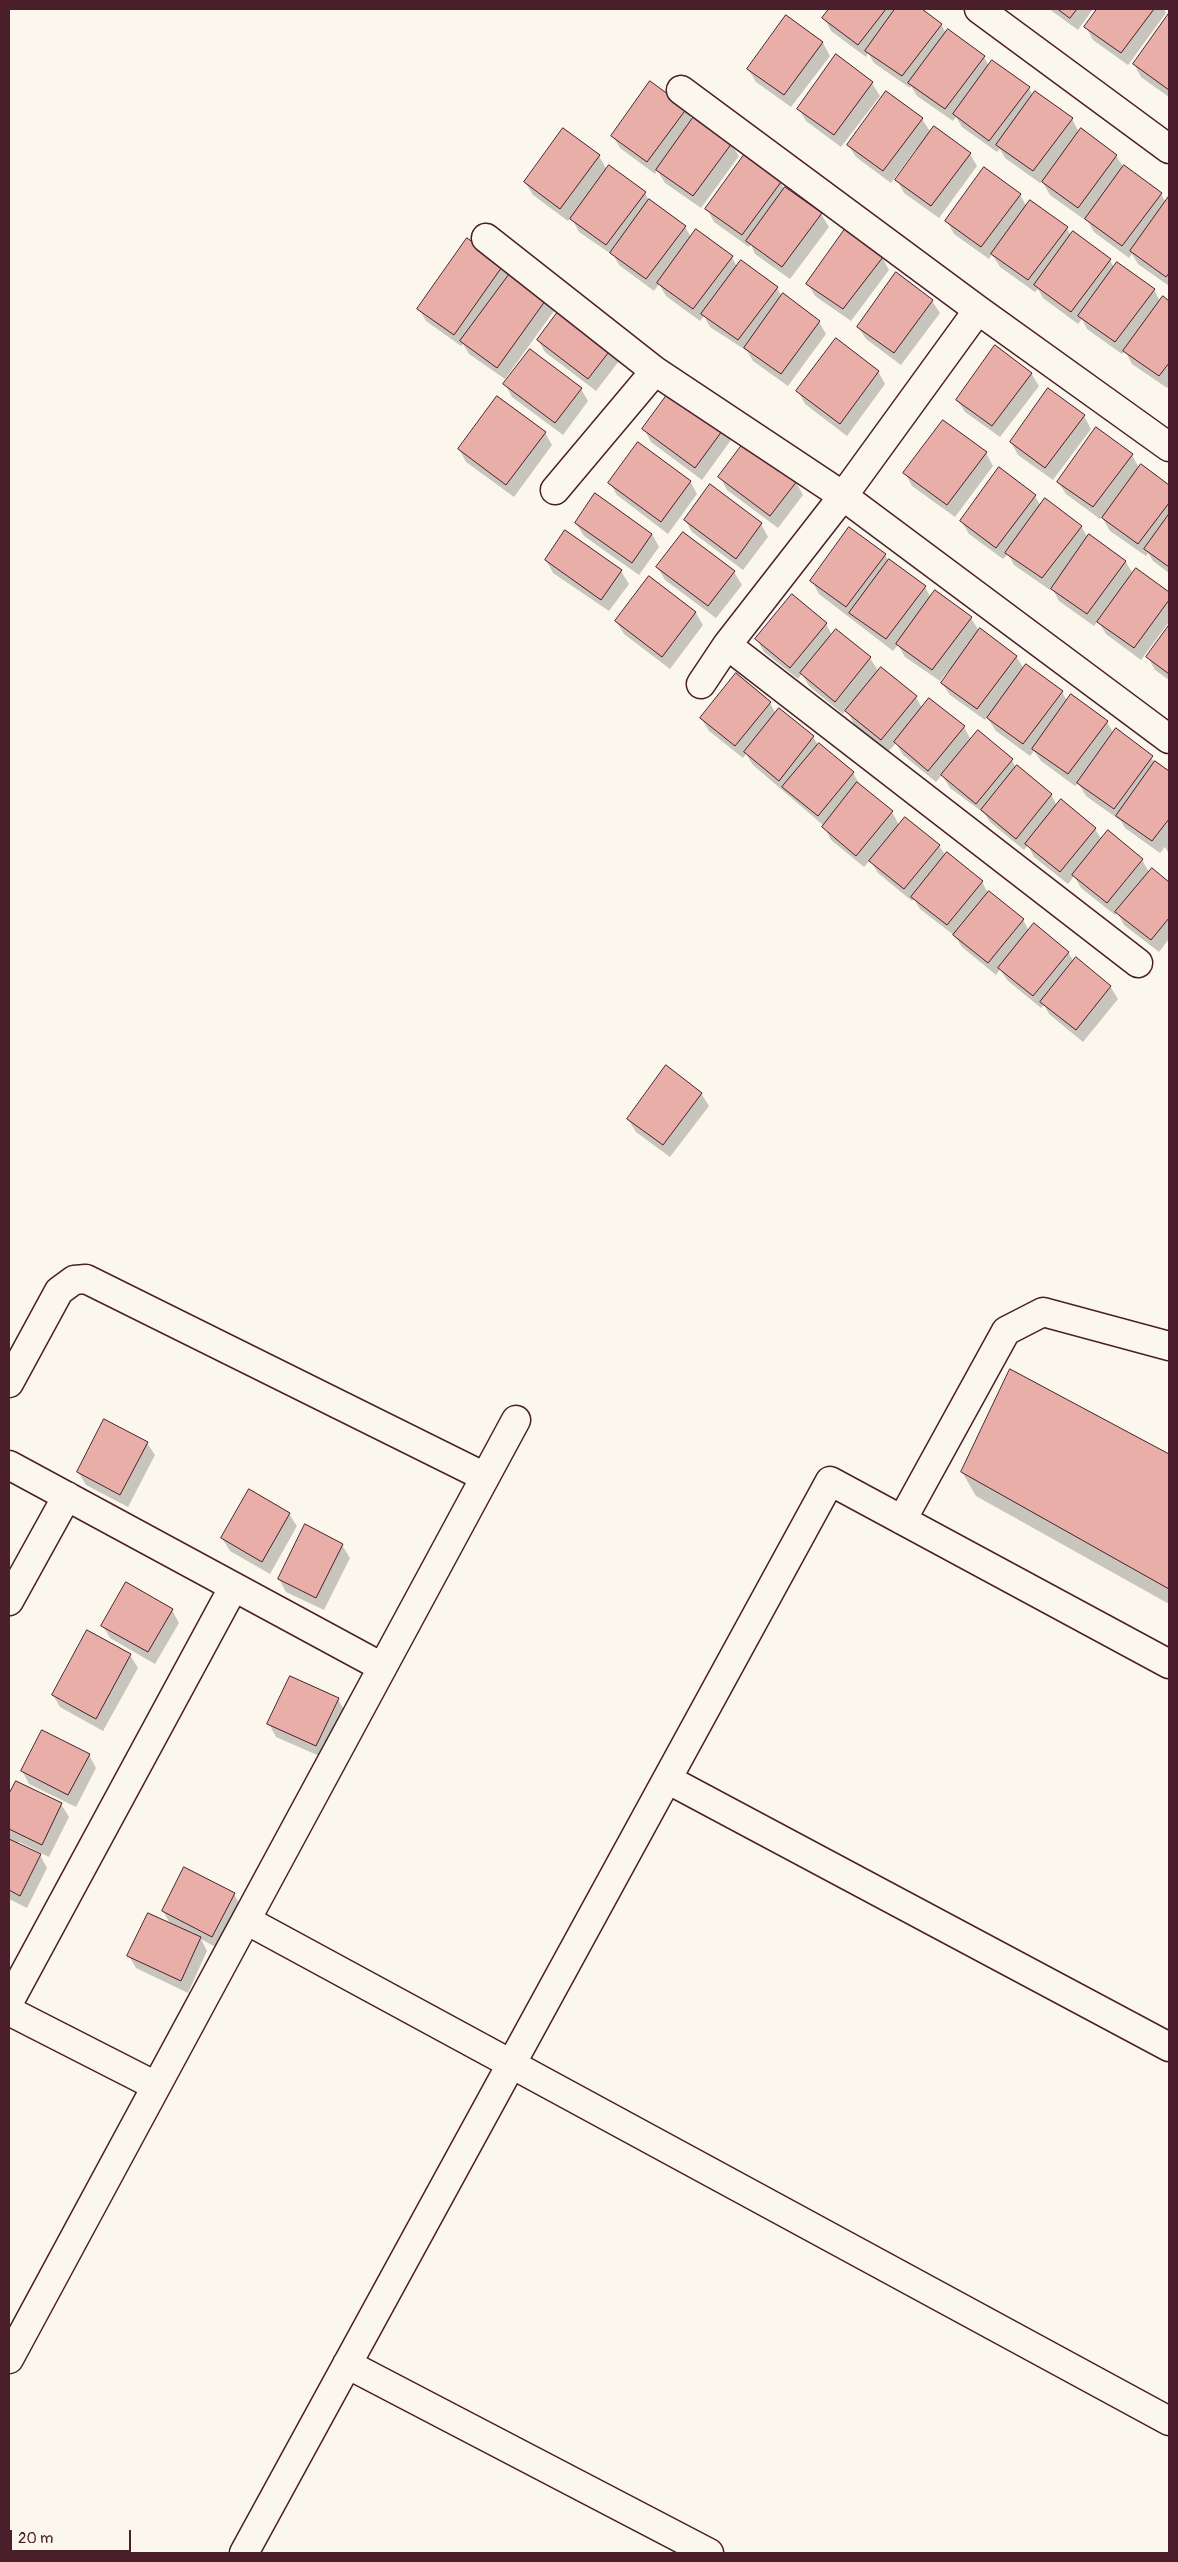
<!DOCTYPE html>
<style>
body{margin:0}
#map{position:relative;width:1178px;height:2562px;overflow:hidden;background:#fbf7ec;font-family:Pangolin,sans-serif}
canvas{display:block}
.frame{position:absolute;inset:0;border:10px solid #4a1f2b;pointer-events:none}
.scale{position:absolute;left:10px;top:2530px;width:121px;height:22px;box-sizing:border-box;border:2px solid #4a1f2b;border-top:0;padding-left:6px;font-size:15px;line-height:18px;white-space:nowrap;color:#4a1f2b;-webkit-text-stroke:4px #fbf7ec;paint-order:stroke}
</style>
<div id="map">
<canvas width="1178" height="2562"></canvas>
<div class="frame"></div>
<div class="scale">20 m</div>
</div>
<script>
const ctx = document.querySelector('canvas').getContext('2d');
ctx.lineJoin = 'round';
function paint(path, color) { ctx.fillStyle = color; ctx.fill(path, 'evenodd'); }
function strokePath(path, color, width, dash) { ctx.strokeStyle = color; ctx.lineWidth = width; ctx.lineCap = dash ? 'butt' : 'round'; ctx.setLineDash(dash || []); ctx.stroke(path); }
paint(new Path2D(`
 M 830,9 L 920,9 L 941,24 L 946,33 L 984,57 L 989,66 L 1029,88 L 1033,96 L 1072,119 L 1079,132 L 1081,129 L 1116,156 L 1124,168 L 1161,194 L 1166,203 L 1169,198 L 1169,286 L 1138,264 L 1132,254 L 1129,258 L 1094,232 L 1086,218 L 1085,220 L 1050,195 L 1042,181 L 1040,183 L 1005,158 L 1000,149 L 997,152 L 962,127 L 956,117 L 953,121 L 917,96 L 911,86 L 910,88 L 874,63 L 868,53 L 866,57 L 831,31 L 824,18 Z
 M 1049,9 L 1093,9 L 1078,30 Z
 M 1099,9 L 1164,9 L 1166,13 L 1128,65 L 1093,40 L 1086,27 Z
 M 1169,15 L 1169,97 L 1141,77 L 1134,64 Z
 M 786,17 L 823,43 L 830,56 L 791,107 L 756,82 L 748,69 Z
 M 836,56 L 872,83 L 880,96 L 841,147 L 806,121 L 799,109 Z
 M 686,109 L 693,121 L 731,144 L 739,156 L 701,208 L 665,183 L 657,170 L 655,174 L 620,148 L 613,136 Z
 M 922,119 L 931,133 L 970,154 L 977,166 L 939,218 L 904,193 L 897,180 L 918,151 L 916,149 L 891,183 L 856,157 L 848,145 Z
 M 563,130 L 599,156 L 607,170 L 645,193 L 649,201 L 685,227 L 691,237 L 732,257 L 737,267 L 777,288 L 782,297 L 819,322 L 826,334 L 788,386 L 753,361 L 747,351 L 710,327 L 704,316 L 700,321 L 666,296 L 659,284 L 654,291 L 619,265 L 614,256 L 579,232 L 571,217 L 568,221 L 533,195 L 525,182 Z
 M 744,157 L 781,183 L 784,190 L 786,188 L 821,214 L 829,227 L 790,279 L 755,254 L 751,245 L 749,247 L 714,222 L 707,209 Z
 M 1020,195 L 1027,207 L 1067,228 L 1071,236 L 1110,260 L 1114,268 L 1154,290 L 1160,301 L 1163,298 L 1169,303 L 1169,386 L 1167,388 L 1132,364 L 1125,351 L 1122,354 L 1087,329 L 1082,319 L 1078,324 L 1043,298 L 1038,289 L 1035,292 L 1000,267 L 992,254 L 989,259 L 954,234 L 947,221 Z
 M 882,257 L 889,270 L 851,321 L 815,296 L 808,284 Z
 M 503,265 L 509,276 L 547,298 L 554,311 L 505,379 L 469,354 L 463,344 L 461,346 L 426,321 L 419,309 Z
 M 932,301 L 940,313 L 901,365 L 866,339 L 858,327 Z
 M 563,306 L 622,357 L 596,391 L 545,352 L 538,340 Z
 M 878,371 L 885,384 L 847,436 L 805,404 L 798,391 Z
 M 1031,373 L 1039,386 L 1000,437 L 965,412 L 957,400 Z
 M 505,384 L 581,389 L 588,401 L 563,435 L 512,397 Z
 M 1049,390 L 1084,416 L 1091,429 L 1053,480 L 1018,455 L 1011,442 Z
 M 943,422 L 986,453 L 993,466 L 955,517 L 912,486 L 905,473 Z
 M 724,428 L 731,440 L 702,480 L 651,442 L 644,429 Z
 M 545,433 L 552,445 L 514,497 L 466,462 L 459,449 Z
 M 1132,455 L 1139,468 L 1141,466 L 1169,486 L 1169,573 L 1153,561 L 1148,553 L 1146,556 L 1110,531 L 1102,517 L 1100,519 L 1066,494 L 1058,482 Z
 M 720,477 L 796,482 L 803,495 L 778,528 L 727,490 Z
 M 690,481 L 697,494 L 668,534 L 617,495 L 610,483 Z
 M 1035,496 L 1041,506 L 1081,526 L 1088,538 L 1090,535 L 1126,562 L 1133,574 L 1136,569 L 1169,594 L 1169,622 L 1141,660 L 1106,634 L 1098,621 L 1094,626 L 1059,601 L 1052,588 L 1050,590 L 1014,565 L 1008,554 L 1003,559 L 969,534 L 962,522 Z
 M 685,520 L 761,524 L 768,537 L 743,570 L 692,532 Z
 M 576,523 L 652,534 L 659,547 L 639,575 L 584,536 Z
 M 566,532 L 621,571 L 629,584 L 609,611 L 553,573 L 546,560 Z
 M 683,533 L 734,572 L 742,585 L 716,618 L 665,580 L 658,568 Z
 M 885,555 L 888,560 L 925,587 L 931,598 L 971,618 L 979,631 L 1016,656 L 1024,669 L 1062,692 L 1067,701 L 1107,722 L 1114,734 L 1116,730 L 1169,773 L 1169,854 L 1165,847 L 1160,853 L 1125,828 L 1121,821 L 1086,796 L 1078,783 L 1075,786 L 1041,761 L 1034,751 L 1030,756 L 996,731 L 987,717 L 985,720 L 950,695 L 942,683 L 950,672 L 948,671 L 940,681 L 905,657 L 898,645 L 893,651 L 819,594 L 812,581 Z
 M 649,578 L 696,613 L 703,625 L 670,669 L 624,634 L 616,621 Z
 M 826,624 L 832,635 L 836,631 L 870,658 L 879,672 L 916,697 L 922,708 L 964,727 L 971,740 L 1012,760 L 1016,768 L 1051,794 L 1057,806 L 1061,801 L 1095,829 L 1102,840 L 1142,860 L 1149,872 L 1152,869 L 1169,884 L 1169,939 L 1159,952 L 1124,925 L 1117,912 L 1115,915 L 1081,888 L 1074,876 L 1068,884 L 1034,857 L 1028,845 L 1024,850 L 990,822 L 985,814 L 950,788 L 942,775 L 936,782 L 903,755 L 896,743 L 888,752 L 854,724 L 846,709 L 843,714 L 809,686 L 802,674 L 798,679 L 764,652 L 757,639 Z
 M 1169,627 L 1169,680 L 1155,670 L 1148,657 Z
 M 770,703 L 776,714 L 779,709 L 813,737 L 818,745 L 853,773 L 860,785 L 892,812 L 899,825 L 905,818 L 939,846 L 946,856 L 982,882 L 988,893 L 1023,920 L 1029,931 L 1068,952 L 1074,962 L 1110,986 L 1118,999 L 1083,1042 L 1049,1014 L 1044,1005 L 1041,1008 L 1007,980 L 1000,969 L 996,975 L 962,947 L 955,936 L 920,909 L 914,899 L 912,901 L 878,873 L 870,860 L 864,867 L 831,840 L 824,826 L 753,765 L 746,754 L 743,758 L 709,731 L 701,718 Z
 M 701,1093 L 709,1106 L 670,1157 L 636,1132 L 628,1119 Z
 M 1010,1370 L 1169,1455 L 1169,1604 L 976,1496 L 962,1472 Z
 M 147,1443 L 155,1455 L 128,1507 L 86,1485 L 78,1472 Z
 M 289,1514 L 297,1526 L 270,1574 L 230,1551 L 222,1538 Z
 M 342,1545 L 350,1558 L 324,1610 L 286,1592 L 279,1579 Z
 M 172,1610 L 179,1623 L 155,1664 L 110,1638 L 103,1626 Z
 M 87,1632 L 130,1655 L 138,1668 L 103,1731 L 60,1707 L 53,1695 Z
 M 338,1699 L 345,1712 L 324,1758 L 276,1737 L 269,1724 Z
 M 89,1755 L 96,1768 L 76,1807 L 29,1784 L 22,1771 Z
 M 16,1782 L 61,1804 L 69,1817 L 49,1857 L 19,1842 L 18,1845 L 40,1855 L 47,1868 L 27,1908 L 9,1899 L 9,1797 Z
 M 234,1894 L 241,1907 L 219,1949 L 201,1939 L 207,1951 L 188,1993 L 136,1968 L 129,1956 L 171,1925 L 163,1911 Z`), '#0003');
const building = new Path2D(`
 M 829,9 L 886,9 L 858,45 L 822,18 Z
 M 895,9 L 922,9 L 942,24 L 902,76 L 865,51 Z
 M 1058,9 L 1077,9 L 1070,18 Z
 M 1097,9 L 1154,9 L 1121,53 L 1084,27 Z
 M 1169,13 L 1169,90 L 1133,64 Z
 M 786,15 L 823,42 L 784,95 L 747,69 Z
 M 948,29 L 985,56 L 945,109 L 908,83 Z
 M 836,54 L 873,82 L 834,135 L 797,109 Z
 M 992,60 L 1030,87 L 989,141 L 953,114 Z
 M 650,81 L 687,108 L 647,162 L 611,136 Z
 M 886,91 L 923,118 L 883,171 L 847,145 Z
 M 1035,91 L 1073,118 L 1033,171 L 996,145 Z
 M 695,115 L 732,143 L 693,196 L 656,170 Z
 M 934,126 L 971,153 L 931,206 L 895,180 Z
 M 563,128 L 600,155 L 560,209 L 524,182 Z
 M 1081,128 L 1117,155 L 1078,208 L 1042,182 Z
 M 744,155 L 781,182 L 742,235 L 705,209 Z
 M 609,165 L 646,192 L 606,245 L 570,219 Z
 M 1124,165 L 1162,193 L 1122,246 L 1085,219 Z
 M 984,167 L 1021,194 L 981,247 L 945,221 Z
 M 785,187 L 822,213 L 782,267 L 746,241 Z
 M 1169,196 L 1169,273 L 1166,277 L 1130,251 Z
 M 649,199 L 686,226 L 646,279 L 610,253 Z
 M 1030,200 L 1068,227 L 1028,280 L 991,254 Z
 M 696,229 L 733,256 L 693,309 L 657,283 Z
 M 845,229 L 883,257 L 843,309 L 806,284 Z
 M 1073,231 L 1111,259 L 1071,312 L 1034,285 Z
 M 467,238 L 504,264 L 454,335 L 417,309 Z
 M 741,260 L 778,287 L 738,340 L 701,314 Z
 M 1117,262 L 1155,289 L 1115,342 L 1078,316 Z
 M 511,272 L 548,297 L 497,368 L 460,341 Z
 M 896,272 L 933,300 L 894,353 L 857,327 Z
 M 783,293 L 820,321 L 781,374 L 744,348 Z
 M 1163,296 L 1169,301 L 1169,363 L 1159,376 L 1123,351 Z
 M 563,305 L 615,344 L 588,379 L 537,340 Z
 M 836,338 L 879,371 L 840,424 L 796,391 Z
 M 995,345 L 1032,373 L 992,426 L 956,400 Z
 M 530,349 L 582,388 L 555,423 L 503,384 Z
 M 672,388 L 725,427 L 695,468 L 642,429 Z
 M 1048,388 L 1085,415 L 1045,468 L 1010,442 Z
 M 497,396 L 546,432 L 506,485 L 458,449 Z
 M 943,420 L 987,452 L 947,505 L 903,473 Z
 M 1096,427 L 1133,454 L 1093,507 L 1057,482 Z
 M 745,441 L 797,481 L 770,516 L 718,477 Z
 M 638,442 L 691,481 L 661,522 L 608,483 Z
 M 1141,464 L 1169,485 L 1169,503 L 1138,544 L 1102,518 Z
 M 999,467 L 1036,495 L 996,548 L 960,521 Z
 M 710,484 L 762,523 L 736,559 L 684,520 Z
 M 595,493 L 652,534 L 632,563 L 575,523 Z
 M 1045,498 L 1082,526 L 1042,578 L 1005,553 Z
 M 1169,514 L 1169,567 L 1144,549 Z
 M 849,527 L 886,554 L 846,607 L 810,581 Z
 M 565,530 L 622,570 L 601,600 L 545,560 Z
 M 683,532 L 735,571 L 708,606 L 656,567 Z
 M 1089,534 L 1126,561 L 1087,614 L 1051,589 Z
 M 889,559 L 926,586 L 886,639 L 849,613 Z
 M 1136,568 L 1169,592 L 1169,600 L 1134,648 L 1097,622 Z
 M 649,576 L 696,612 L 662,657 L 615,621 Z
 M 935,590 L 972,617 L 932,670 L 896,644 Z
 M 792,594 L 827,623 L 790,668 L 755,639 Z
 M 1169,625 L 1169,674 L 1146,657 Z
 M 980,628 L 1017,656 L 977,709 L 941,683 Z
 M 836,629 L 871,657 L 835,702 L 800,673 Z
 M 1026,664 L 1063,691 L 1023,744 L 987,718 Z
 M 881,667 L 917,696 L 881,740 L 845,711 Z
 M 736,673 L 771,702 L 735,746 L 700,718 Z
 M 1071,694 L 1108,721 L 1068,774 L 1032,749 Z
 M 929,698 L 965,726 L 928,771 L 894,742 Z
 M 779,708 L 814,736 L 779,781 L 744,752 Z
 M 1116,728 L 1153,756 L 1114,809 L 1077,783 Z
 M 978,730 L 1013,759 L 976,804 L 941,775 Z
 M 819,743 L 854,772 L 818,816 L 782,787 Z
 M 1155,761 L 1169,771 L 1169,819 L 1152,841 L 1116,816 Z
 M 1017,765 L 1052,794 L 1016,839 L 981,810 Z
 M 857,782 L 893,811 L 856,856 L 822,827 Z
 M 1061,799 L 1096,828 L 1060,872 L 1025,844 Z
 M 905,817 L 940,845 L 904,889 L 869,861 Z
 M 1108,830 L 1143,859 L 1107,903 L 1072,875 Z
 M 947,852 L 983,881 L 947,925 L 911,897 Z
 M 1152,868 L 1169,882 L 1169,918 L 1151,940 L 1115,912 Z
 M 989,891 L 1024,919 L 988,963 L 953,935 Z
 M 1034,923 L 1069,952 L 1033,996 L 998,968 Z
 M 1076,957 L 1111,986 L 1076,1030 L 1040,1002 Z
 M 666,1065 L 702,1093 L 663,1145 L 627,1119 Z
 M 1010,1369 L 1169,1454 L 1169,1589 L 961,1472 Z
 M 104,1419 L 148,1442 L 120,1495 L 77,1472 Z
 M 249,1489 L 290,1513 L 262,1562 L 221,1538 Z
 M 305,1524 L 343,1544 L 316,1598 L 278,1579 Z
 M 126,1582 L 173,1609 L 148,1652 L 101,1626 Z
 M 87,1630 L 131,1654 L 96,1719 L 52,1695 Z
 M 290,1676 L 339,1698 L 316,1746 L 267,1724 Z
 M 42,1730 L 90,1754 L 68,1795 L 21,1771 Z
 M 16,1781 L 62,1803 L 42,1845 L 9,1829 L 9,1794 Z
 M 9,1839 L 41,1854 L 20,1896 L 9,1890 Z
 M 184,1867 L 235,1893 L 212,1937 L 162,1911 Z
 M 148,1913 L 201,1937 L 181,1981 L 127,1956 Z`);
paint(building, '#e8aea7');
strokePath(building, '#4a1f2b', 1);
const street = new Path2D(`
 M 979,9 L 1169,149
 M 681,90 L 978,310 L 1169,447
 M 486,238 L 655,371 L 843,496 L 1169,739
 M 555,490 L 655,371
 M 727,645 L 1138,963
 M 701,684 L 727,645 L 843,496 L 978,310
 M 9,1383 L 59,1291 L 74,1280 L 86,1279 L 485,1477
 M 9,1465 L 382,1667
 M 902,1520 L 1006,1331 L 1043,1312 L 1169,1346
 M 9,1601 L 67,1496
 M 667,1779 L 1169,2047
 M 246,1920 L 1169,2421
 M 9,2002 L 233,1588
 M 9,2011 L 156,2086
 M 9,2359 L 516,1420
 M 347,2364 L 709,2553
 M 244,2553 L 830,1481 L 1169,1664`);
strokePath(street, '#4a1f2b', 31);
strokePath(street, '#fbf7ec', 28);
</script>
